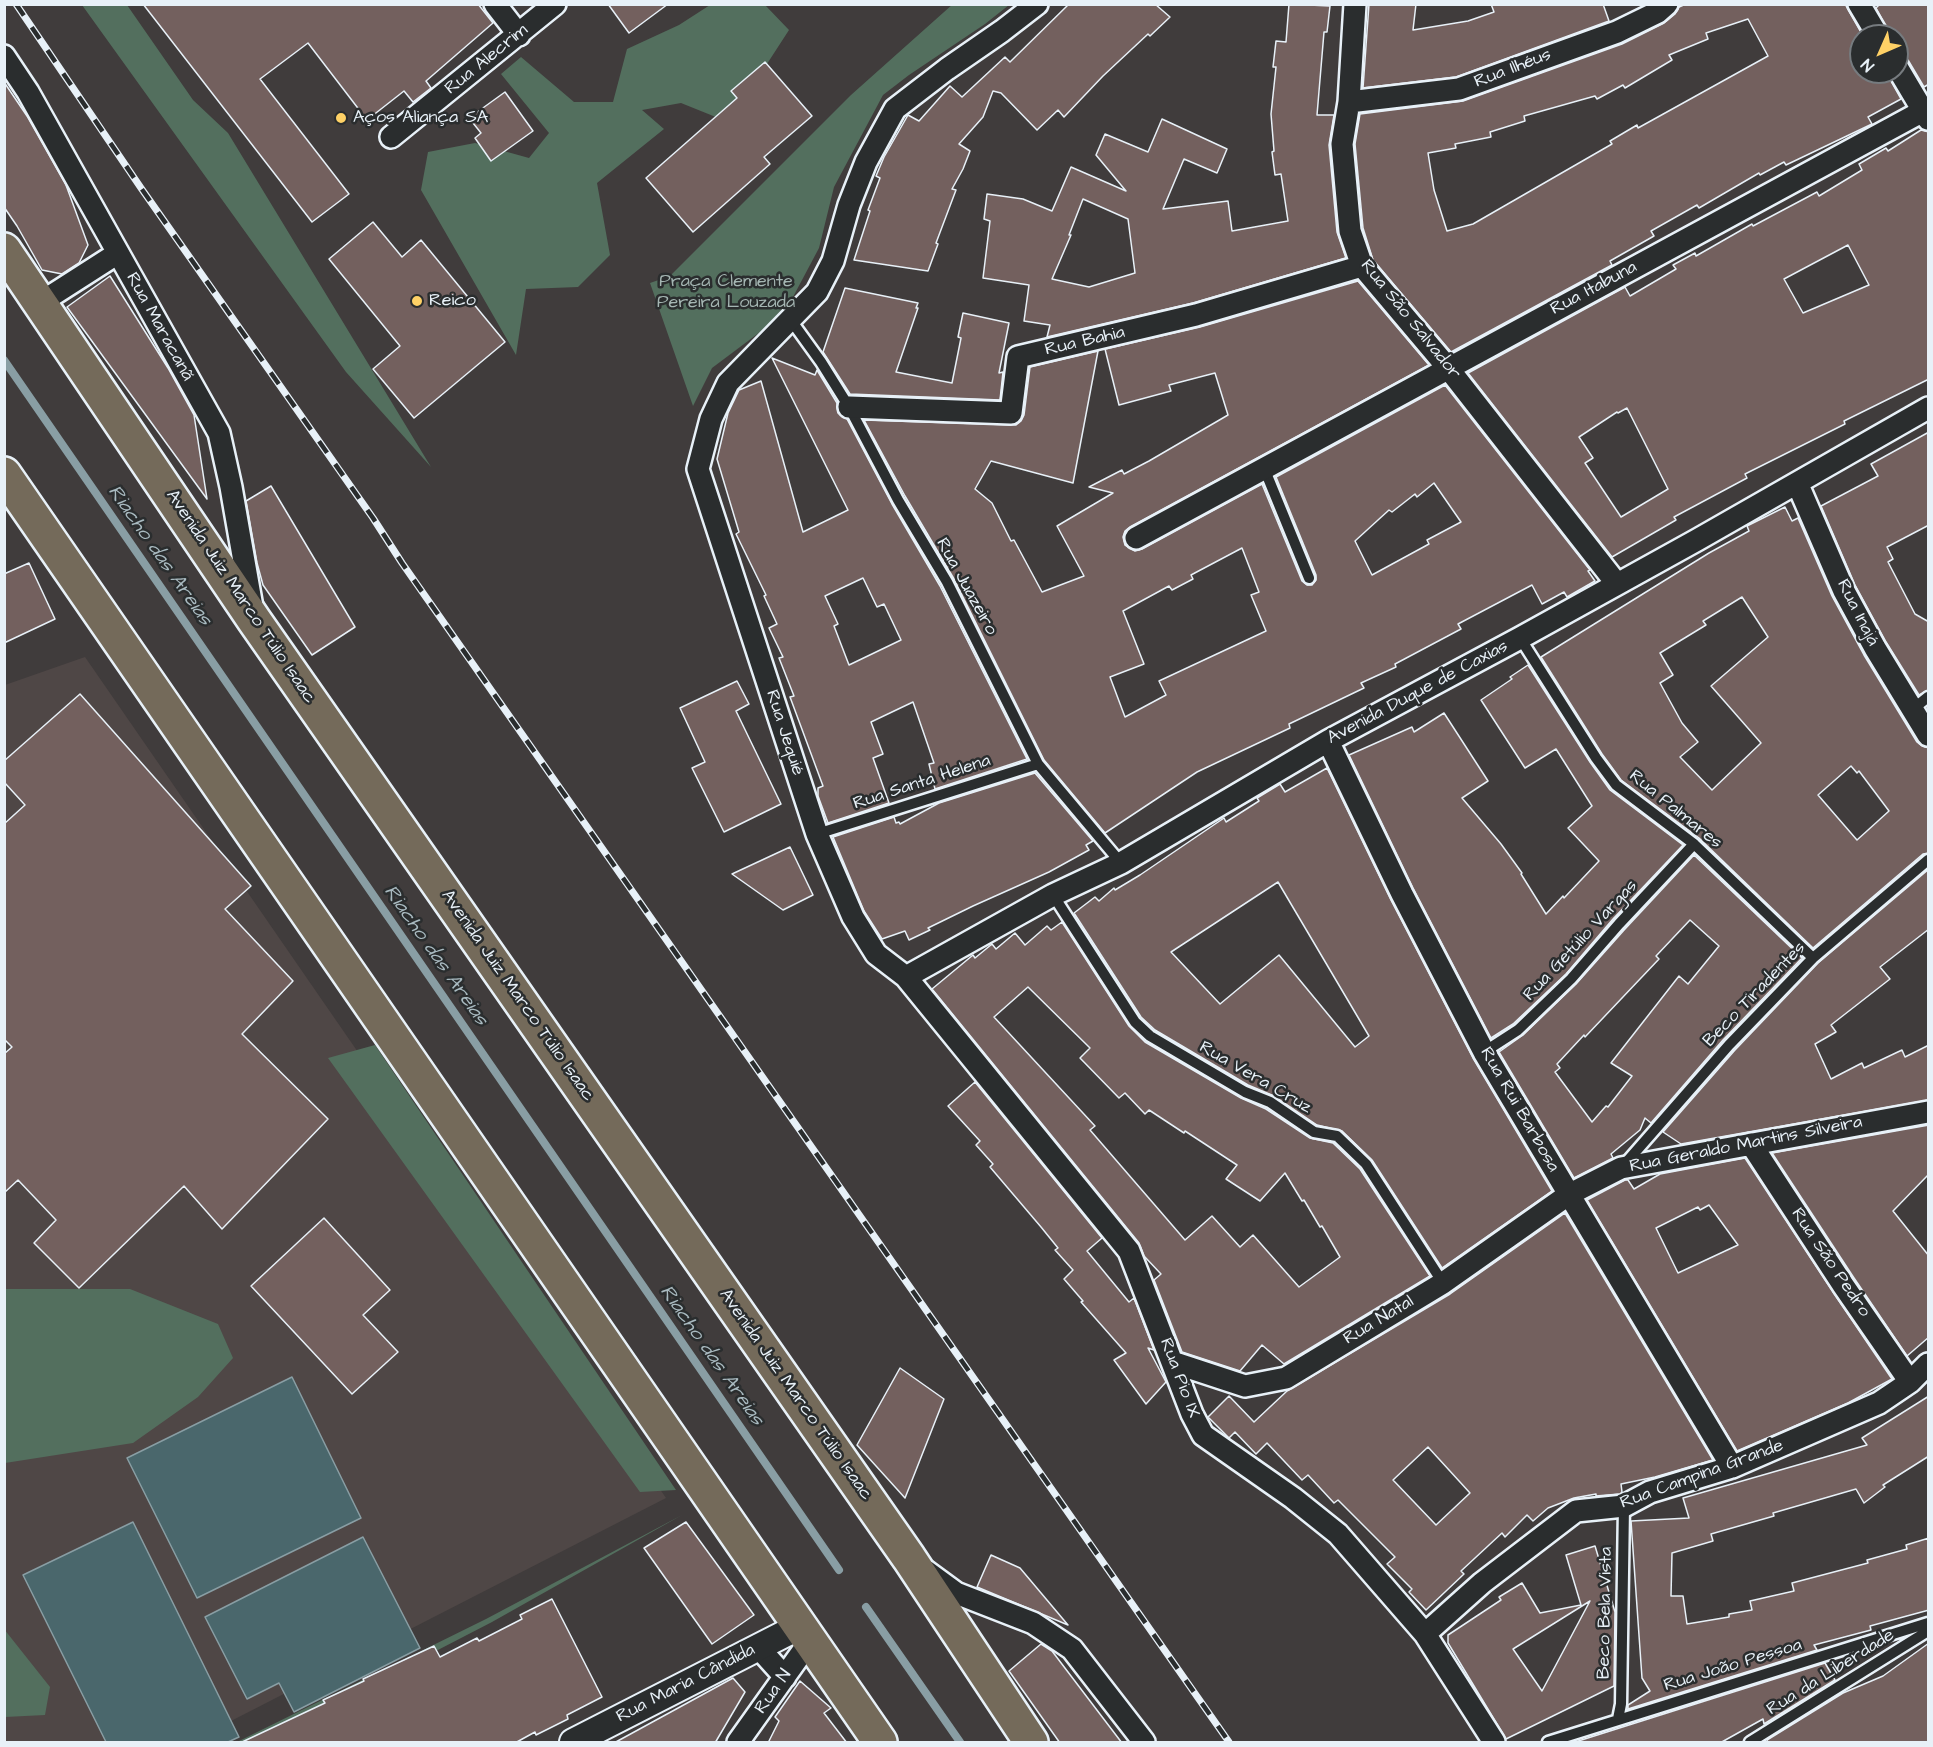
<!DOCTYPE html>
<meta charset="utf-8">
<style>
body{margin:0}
#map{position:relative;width:1933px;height:1747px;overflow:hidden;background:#403c3c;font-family:"Architects Daughter",sans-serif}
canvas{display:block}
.frame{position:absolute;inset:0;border:6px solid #e8f1f8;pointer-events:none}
.north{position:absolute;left:1849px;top:24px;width:60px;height:60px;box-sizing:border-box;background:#2a2d2e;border:2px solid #767b7f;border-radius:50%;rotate:225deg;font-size:16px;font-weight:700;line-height:24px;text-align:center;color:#e8f1f8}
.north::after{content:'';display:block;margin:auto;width:21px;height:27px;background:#ffd166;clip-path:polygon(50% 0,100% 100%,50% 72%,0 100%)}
</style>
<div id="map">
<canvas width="1933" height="1747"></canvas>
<div class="frame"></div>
<div class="north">N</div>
</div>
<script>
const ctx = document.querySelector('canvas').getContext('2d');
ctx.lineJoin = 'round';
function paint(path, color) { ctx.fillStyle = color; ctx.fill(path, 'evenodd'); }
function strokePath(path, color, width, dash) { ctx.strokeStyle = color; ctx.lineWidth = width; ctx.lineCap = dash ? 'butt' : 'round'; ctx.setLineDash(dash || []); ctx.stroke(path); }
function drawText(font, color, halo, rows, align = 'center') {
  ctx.font = font + ' "Architects Daughter",sans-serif'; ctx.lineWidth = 5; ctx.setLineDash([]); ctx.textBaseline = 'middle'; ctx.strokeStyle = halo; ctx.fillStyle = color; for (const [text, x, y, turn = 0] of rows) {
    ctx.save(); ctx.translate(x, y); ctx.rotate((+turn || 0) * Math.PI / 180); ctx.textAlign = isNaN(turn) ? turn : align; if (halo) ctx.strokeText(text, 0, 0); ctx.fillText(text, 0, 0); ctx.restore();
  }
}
paint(new Path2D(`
 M 85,657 L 666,1498 L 190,1742 L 5,1742 L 5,685 Z`), '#4f4746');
paint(new Path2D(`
 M 953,4 L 1009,5 L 985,24 L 909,75 L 883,95 L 834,187 L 819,248 L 793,297 L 764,329 L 712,368 L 693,406 L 650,283 L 670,276 L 851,95 Z
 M 82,5 L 127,5 L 193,100 L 228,133 L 431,467 L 346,372 Z
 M 710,5 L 765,5 L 789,30 L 765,67 L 758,134 L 681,103 L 642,110 L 664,129 L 597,183 L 610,255 L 578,287 L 526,289 L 516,355 L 421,190 L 428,152 L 475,143 L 529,158 L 549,133 L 501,74 L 521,57 L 574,102 L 613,102 L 627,49 L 679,25 Z
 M 375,1045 L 676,1490 L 640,1492 L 328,1058 Z
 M 5,1289 L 130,1289 L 218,1324 L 233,1358 L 198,1397 L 133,1443 L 5,1463 Z
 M 682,1515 L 492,1622 L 260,1742 L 237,1742 L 486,1619 Z
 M 4,1629 L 50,1687 L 45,1715 L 5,1717 Z`), '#536f5e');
const water = new Path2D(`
 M 292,1377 L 361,1518 L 197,1598 L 127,1458 Z
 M 133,1522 L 239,1737 L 228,1742 L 106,1742 L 23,1575 Z
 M 363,1537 L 420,1648 L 294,1712 L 279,1683 L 247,1699 L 205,1617 Z`);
paint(water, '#4a676c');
strokePath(water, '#899ea4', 1.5);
strokePath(new Path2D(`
 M 4,360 L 839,1570
 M 866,1607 L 960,1742`), '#899ea4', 8);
const building = new Path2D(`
 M 143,4 L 478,4 L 493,23 L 426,81 L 431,88 L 413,102 L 404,91 L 367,120 L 308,43 L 260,79 L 349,194 L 312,222 Z
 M 608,4 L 668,4 L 629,33 Z
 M 1069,4 L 1155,4 L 1170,17 L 1150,36 L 1148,34 L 1103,76 L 1064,117 L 1058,110 L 1037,130 L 1001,93 L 993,91 L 983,117 L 959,144 L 970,151 L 963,169 L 952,189 L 956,190 L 936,243 L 938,244 L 928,271 L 854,260 L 870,211 L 868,210 L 880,178 L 876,176 L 884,157 L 908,115 L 919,121 L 950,86 L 962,97 L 1005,57 L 1010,62 Z
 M 1289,4 L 1330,6 L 1327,32 L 1324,32 L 1317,115 L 1334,115 L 1329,145 L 1337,232 L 1346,258 L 1193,303 L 1047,337 L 1050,325 L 1024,321 L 1029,285 L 983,278 L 990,221 L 984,219 L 987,194 L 1023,199 L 1052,211 L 1071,167 L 1126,191 L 1096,155 L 1105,134 L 1148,152 L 1162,119 L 1227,149 L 1217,173 L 1184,159 L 1163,209 L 1228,201 L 1232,231 L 1288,221 L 1281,174 L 1275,175 L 1272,152 L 1274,151 L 1271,114 L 1276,67 L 1273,67 L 1276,41 L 1286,42 ZM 1083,199 L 1128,219 L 1135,273 L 1089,287 L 1052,279 L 1071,235 L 1069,235 Z
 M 1369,4 L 1416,4 L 1413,30 L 1468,21 L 1494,12 L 1491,4 L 1603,4 L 1609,21 L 1456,77 L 1363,88 Z
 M 1686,4 L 1845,4 L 1863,36 L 1861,36 L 1861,72 L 1886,72 L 1901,99 L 1868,117 L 1872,124 L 1786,165 L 1784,162 L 1760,175 L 1759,173 L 1699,208 L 1697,205 L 1651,231 L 1654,236 L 1610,261 L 1612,265 L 1451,352 L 1373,260 L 1363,228 L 1355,144 L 1360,114 L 1463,101 L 1622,44 L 1664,23 L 1675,14 L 1679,7 ZM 1748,19 L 1768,56 L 1638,128 L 1637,125 L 1610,141 L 1612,144 L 1473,224 L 1447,231 L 1434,190 L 1428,153 L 1456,148 L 1455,144 L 1491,137 L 1490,132 L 1525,121 L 1524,116 L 1595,96 L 1597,99 L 1623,85 L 1625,88 L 1672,60 L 1669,55 L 1708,39 L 1706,33 Z
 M 1880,4 L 1929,4 L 1929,84 L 1924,87 L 1908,60 L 1903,56 L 1897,54 L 1897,36 L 1891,36 L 1876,8 Z
 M 765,62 L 812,116 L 764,157 L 770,164 L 693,232 L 646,178 L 737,98 L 731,91 Z
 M 4,82 L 27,116 L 66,185 L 88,245 L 79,263 L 62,274 L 42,270 L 17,226 L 4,207 Z
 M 505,92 L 533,131 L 491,161 L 475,138 L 481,133 L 469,118 Z
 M 1921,130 L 1929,132 L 1929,379 L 1844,421 L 1845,424 L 1745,474 L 1747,478 L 1674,517 L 1676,520 L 1612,557 L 1468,373 L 1625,287 L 1630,296 L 1676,269 L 1673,265 L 1695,253 L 1696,256 L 1752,224 L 1753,226 L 1817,192 L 1819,196 L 1862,170 L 1859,164 L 1886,148 L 1888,151 ZM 1848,245 L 1869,285 L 1803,313 L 1784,279 ZM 1627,408 L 1668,489 L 1621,517 L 1585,463 L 1593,458 L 1579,437 L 1617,412 L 1618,413 Z
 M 373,222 L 402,257 L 421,240 L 505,342 L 414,418 L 373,369 L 400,346 L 329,259 Z
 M 110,276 L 168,368 L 194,415 L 207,499 L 67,307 Z
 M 1358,281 L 1429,365 L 1130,527 L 1125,531 L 1123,537 L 1125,545 L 1135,551 L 1142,549 L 1262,484 L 1302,581 L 1307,585 L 1312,585 L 1316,580 L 1316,575 L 1276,477 L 1445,385 L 1590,570 L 1588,571 L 1595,581 L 1567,597 L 1564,592 L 1542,604 L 1532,585 L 1458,624 L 1461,629 L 1395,664 L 1396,667 L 1361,683 L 1364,688 L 1289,724 L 1290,728 L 1197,772 L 1105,833 L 1044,760 L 954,579 L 905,496 L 864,420 L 1016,425 L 1021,421 L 1024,415 L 1030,367 L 1098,351 L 1073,483 L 991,461 L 975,489 L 992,503 L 1011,541 L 1014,540 L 1042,592 L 1084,576 L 1057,526 L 1113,493 L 1089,487 L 1122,470 L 1124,474 L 1149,461 L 1228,415 L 1215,373 L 1169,385 L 1171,391 L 1119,405 L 1105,349 L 1200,327 ZM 1434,483 L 1461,522 L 1427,540 L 1429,544 L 1372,575 L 1355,541 L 1389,510 L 1392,512 L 1415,494 L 1417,497 ZM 1242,548 L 1259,592 L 1251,595 L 1266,631 L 1159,681 L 1166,695 L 1125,717 L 1110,677 L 1144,664 L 1123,611 L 1169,586 L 1172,590 L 1193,579 L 1191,575 Z
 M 845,288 L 918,303 L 916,308 L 918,308 L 896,372 L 952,383 L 961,338 L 958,337 L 963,313 L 1009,323 L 999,373 L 1003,372 L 1000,400 L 850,394 L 823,352 Z
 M 772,358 L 815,375 L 817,370 L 837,403 L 838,413 L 847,419 L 892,504 L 940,586 L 1027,759 L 935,789 L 929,764 L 934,763 L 913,702 L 871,722 L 883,754 L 873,758 L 889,803 L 828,823 L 818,796 L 818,788 L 823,786 L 790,697 L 794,696 L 779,658 L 783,657 L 769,628 L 777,624 L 764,596 L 766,595 L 736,534 L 739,532 L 717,459 L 728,413 L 739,390 L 761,381 L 803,532 L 848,510 ZM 863,578 L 877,607 L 884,604 L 901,640 L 849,665 L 834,626 L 838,624 L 825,596 Z
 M 1929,432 L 1929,525 L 1887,547 L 1893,559 L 1888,562 L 1915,614 L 1929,622 L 1929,690 L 1919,695 L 1886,642 L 1855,585 L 1821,506 L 1878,476 L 1871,464 Z
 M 271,486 L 355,627 L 312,655 L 263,585 L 257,563 L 246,501 Z
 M 1785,507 L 1792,521 L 1798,518 L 1832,596 L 1864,655 L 1917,742 L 1922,746 L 1929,748 L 1929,853 L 1923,854 L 1813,948 L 1699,838 L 1621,780 L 1602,754 L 1541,657 L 1709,553 L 1749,531 L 1747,526 ZM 1742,597 L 1768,637 L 1711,686 L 1761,743 L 1712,790 L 1680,757 L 1698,742 L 1682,723 L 1660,683 L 1673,675 L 1660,653 L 1706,625 L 1703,621 ZM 1851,766 L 1857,773 L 1859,771 L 1889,811 L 1857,840 L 1818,795 Z
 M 29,563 L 55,619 L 4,643 L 4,574 Z
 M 1528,665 L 1590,762 L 1610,790 L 1683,845 L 1613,919 L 1566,974 L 1513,1024 L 1491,1038 L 1413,888 L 1349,755 L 1412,727 L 1414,732 L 1444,713 L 1488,781 L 1462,798 L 1501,844 L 1522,873 L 1521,874 L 1546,914 L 1563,896 L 1564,898 L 1599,861 L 1568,828 L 1592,806 L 1556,749 L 1525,768 L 1481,700 L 1512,679 L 1510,677 Z
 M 737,681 L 749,704 L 736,711 L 781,804 L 724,832 L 692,768 L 705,762 L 680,708 Z
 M 80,694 L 251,886 L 225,909 L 293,981 L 242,1034 L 328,1119 L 222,1229 L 184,1186 L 79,1288 L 34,1243 L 56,1220 L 18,1180 L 4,1193 L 4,1054 L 12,1047 L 4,1039 L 4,824 L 25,805 L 4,782 L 4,761 Z
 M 1327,768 L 1391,900 L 1473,1058 L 1552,1191 L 1442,1268 L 1372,1160 L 1342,1131 L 1317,1125 L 1274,1096 L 1248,1085 L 1155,1030 L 1141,1017 L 1074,913 L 1095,897 L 1099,901 L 1114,888 L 1115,890 L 1140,875 L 1224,818 L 1226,822 L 1259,801 L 1257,798 L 1280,784 L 1285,792 ZM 1278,882 L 1369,1036 L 1355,1047 L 1279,955 L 1220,1004 L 1171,952 Z
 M 1035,773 L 1093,841 L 1086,845 L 1089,850 L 1049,872 L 973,906 L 928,928 L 930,930 L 909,940 L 905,931 L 882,939 L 864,911 L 833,837 L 894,817 L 896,823 L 899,822 L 900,824 L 939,803 Z
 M 790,847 L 813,895 L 783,910 L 732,874 Z
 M 1694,855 L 1802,958 L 1723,1040 L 1651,1123 L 1645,1118 L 1640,1130 L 1611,1154 L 1613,1158 L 1574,1178 L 1499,1052 L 1523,1035 L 1576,984 L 1625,929 ZM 1690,920 L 1719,946 L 1688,984 L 1679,976 L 1611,1063 L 1632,1076 L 1608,1107 L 1606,1106 L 1592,1122 L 1555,1072 L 1560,1068 L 1557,1064 L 1584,1035 L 1585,1037 L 1659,959 L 1656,956 Z
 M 1929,869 L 1929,929 L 1880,967 L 1890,979 L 1831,1025 L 1836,1032 L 1815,1044 L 1831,1079 L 1862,1063 L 1864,1068 L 1902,1050 L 1905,1057 L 1929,1045 L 1929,1100 L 1681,1144 L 1663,1132 L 1735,1050 L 1818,963 Z
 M 1062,922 L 1129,1026 L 1145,1042 L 1241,1098 L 1266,1109 L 1310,1138 L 1333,1143 L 1360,1169 L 1430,1276 L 1284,1364 L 1262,1345 L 1240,1371 L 1182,1352 L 1154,1280 L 1161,1274 L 1144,1256 L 1139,1243 L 932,989 L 973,955 L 975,958 L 992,944 L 996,949 L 1015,933 L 1025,945 L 1047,926 L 1051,930 ZM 1028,987 L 1090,1048 L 1080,1058 L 1119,1098 L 1125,1093 L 1145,1114 L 1149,1110 L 1184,1133 L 1185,1131 L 1237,1165 L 1226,1179 L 1260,1201 L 1285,1173 L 1302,1201 L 1304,1200 L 1320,1227 L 1322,1226 L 1340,1257 L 1299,1287 L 1253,1235 L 1240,1247 L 1212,1216 L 1185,1240 L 1090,1130 L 1095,1126 L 994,1017 Z
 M 975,1082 L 1102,1238 L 1087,1251 L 1129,1302 L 1134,1298 L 1154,1350 L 1148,1348 L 1166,1382 L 1146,1404 L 1114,1360 L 1126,1353 L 1081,1302 L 1083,1301 L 1064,1279 L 1073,1270 L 1055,1250 L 1058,1248 L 1041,1227 L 990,1167 L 993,1164 L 976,1145 L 980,1141 L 948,1106 Z
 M 1929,1125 L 1929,1174 L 1893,1211 L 1929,1256 L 1929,1337 L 1907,1356 L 1854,1278 L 1772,1153 Z
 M 1745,1158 L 1833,1292 L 1892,1379 L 1848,1403 L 1737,1451 L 1587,1200 L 1625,1180 L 1628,1180 L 1634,1189 L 1660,1174 ZM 1709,1205 L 1738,1245 L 1678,1273 L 1656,1228 L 1698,1207 L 1700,1210 Z
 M 1565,1213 L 1713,1460 L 1655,1477 L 1621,1484 L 1622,1492 L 1620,1494 L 1596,1496 L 1596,1494 L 1574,1498 L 1548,1508 L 1533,1521 L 1527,1515 L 1505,1537 L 1502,1533 L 1461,1571 L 1464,1574 L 1426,1610 L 1409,1592 L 1412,1589 L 1387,1564 L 1395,1557 L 1338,1500 L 1334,1503 L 1308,1475 L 1302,1480 L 1267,1443 L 1256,1454 L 1235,1432 L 1229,1438 L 1208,1417 L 1229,1396 L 1254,1422 L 1287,1391 L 1450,1294 ZM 1428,1447 L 1470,1493 L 1436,1525 L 1393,1480 Z
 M 324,1218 L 390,1290 L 363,1315 L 398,1352 L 352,1394 L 251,1286 Z
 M 900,1368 L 944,1399 L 905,1498 L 857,1445 Z
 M 1929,1396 L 1929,1456 L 1883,1485 L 1885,1487 L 1864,1503 L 1856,1489 L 1773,1513 L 1774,1516 L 1711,1534 L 1713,1541 L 1672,1553 L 1671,1596 L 1683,1596 L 1687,1624 L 1729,1617 L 1729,1614 L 1752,1610 L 1750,1601 L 1794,1591 L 1792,1583 L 1868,1563 L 1867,1560 L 1907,1549 L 1906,1545 L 1929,1538 L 1929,1610 L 1870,1626 L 1871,1630 L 1814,1645 L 1817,1650 L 1628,1709 L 1628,1705 L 1650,1691 L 1642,1678 L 1631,1521 L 1689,1518 L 1683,1498 L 1867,1445 L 1862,1438 Z
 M 686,1522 L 754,1615 L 712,1644 L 644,1548 Z
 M 1595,1546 L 1615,1612 L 1614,1686 L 1506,1739 L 1448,1643 L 1448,1635 L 1501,1600 L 1499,1597 L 1522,1583 L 1540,1613 L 1581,1605 L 1566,1555 ZM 1590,1601 L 1542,1691 L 1513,1649 Z
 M 991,1555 L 1020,1568 L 1068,1625 L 977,1587 Z
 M 552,1599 L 602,1697 L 567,1715 L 568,1719 L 536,1735 L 535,1732 L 515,1743 L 240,1743 L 325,1703 L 323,1700 L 364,1681 L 363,1679 L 434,1646 L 440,1657 L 477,1638 L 479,1641 L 522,1619 L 520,1615 Z
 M 1929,1643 L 1929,1743 L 1768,1743 L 1767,1740 L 1843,1693 L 1883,1676 Z
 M 1041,1644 L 1052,1651 L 1122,1743 L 1060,1743 L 1009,1671 Z
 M 1825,1663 L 1835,1680 L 1764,1724 L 1763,1719 L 1720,1743 L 1572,1743 Z
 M 733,1678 L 745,1692 L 715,1743 L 614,1743 Z
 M 800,1681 L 831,1708 L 824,1713 L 847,1743 L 768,1743 L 779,1721 L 775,1717 Z`);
paint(building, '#73605e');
strokePath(building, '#e8f1f8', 1.5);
const service = new Path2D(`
 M 790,319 L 821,362 L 849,407 L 898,500 L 947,582 L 1038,764 L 1121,863
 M 1264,468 L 1309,578
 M 1520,638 L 1596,758 L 1616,785 L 1694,844 L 1813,958
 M 1913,709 L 1928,697
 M 817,834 L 1038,764
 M 1053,895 L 1135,1022 L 1150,1036 L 1245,1092 L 1270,1102 L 1314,1132 L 1337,1136 L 1366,1164 L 1443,1283
 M 1484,1052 L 1518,1030 L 1571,979 L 1619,924 L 1694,844
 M 1624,1165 L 1729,1045 L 1813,958 L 1928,860
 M 1618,1719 L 1621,1704 L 1624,1506
 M 1548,1742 L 1928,1623
 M 1750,1742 L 1928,1631`);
const minor = new Path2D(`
 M 495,4 L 519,35
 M 1037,4 L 1002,31 L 947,69 L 895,109 L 866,162 L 849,205 L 833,261 L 817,292 L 728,383 L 711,419 L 698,469 L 817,834 L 853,917 L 876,954 L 906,977 L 1129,1251 L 1192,1414 L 1203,1435 L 1293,1498 L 1338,1534 L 1425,1634 L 1494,1742
 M 1355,4 L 1349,102 L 1342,144 L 1350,231 L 1362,266 L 1448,368 L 1617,584
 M 1859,4 L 1878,36
 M 4,56 L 28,92 L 219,433 L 231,487 L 252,607
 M 1897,67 L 1928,119
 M 1349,102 L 1459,89 L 1617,32 L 1658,12 L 1667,4
 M 391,137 L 555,4
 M 40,303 L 118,253
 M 849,407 L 1011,413 L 1018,357 L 1196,315 L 1362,266
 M 1798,485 L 1844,591 L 1875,648 L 1928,735
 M 1136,538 L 1923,111
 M 1328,741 L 1402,894 L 1484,1052 L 1732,1467
 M 906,977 L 1053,895 L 1121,863 L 1328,741 L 1520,638 L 1697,540 L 1928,408
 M 1751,1144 L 1843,1285 L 1910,1382
 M 1172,1362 L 1245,1386 L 1286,1378 L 1443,1283 L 1568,1195 L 1621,1168 L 1928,1112
 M 926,1571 L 956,1593 L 1033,1623 L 1072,1649 L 1144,1742
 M 1425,1634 L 1482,1583 L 1576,1511 L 1624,1506 L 1650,1492 L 1732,1467 L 1879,1403 L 1910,1382 L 1928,1364
 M 758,1647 L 785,1677
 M 738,1742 L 810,1641`);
const tertiary = new Path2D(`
 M 573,1742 L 800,1626`);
const primary = new Path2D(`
 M 4,250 L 254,620 L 909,1558 L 1031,1742
 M 4,474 L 880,1742`);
strokePath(service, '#e8f1f8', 15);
strokePath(minor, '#e8f1f8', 26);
strokePath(tertiary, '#e8f1f8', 30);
strokePath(primary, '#e8f1f8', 38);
strokePath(service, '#2a2d2e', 10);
strokePath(minor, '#2a2d2e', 21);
strokePath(tertiary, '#2a2d2e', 26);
strokePath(primary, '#746a5a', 33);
const rail = new Path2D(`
 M 16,4 L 141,188 L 373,518 L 402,563 L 1229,1742`);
strokePath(rail, '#e8f1f8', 7);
strokePath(rail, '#2a2d2e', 4.5, [14]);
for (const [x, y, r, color] of [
 [341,118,6,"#ffd166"],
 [417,301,6,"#ffd166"]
]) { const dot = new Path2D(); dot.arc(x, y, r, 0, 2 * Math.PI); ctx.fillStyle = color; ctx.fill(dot); strokePath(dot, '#2a2d2e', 2); }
drawText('18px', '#e8f1f8', '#2a2d2e', [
 ["Rua Alecrim",487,60,-39],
 ["Rua Ilhéus",1513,69,-21],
 ["Rua Itabuna",1594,289,-28],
 ["Rua São Salvador",1410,320,51],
 ["Rua Maracanã",159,327,61],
 ["Rua Bahia",1085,342,-13],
 ["Rua Juazeiro",966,587,61],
 ["Avenida Juiz Marco Túlio Isaac",240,597,56],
 ["Rua Inajá",1857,613,63],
 ["Avenida Duque de Caxias",1418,693,-28],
 ["Rua Jequié",784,733,72],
 ["Rua Santa Helena",922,783,-18],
 ["Rua Palmares",1675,810,39],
 ["Rua Getúlio Vargas",1581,941,-47],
 ["Beco Tiradentes",1755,995,-46],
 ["Avenida Juiz Marco Túlio Isaac",517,996,55],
 ["Rua Vera Cruz",1255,1078,30],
 ["Rua Rui Barbosa",1519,1110,60],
 ["Rua Geraldo Martins Silveira",1746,1145,-11],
 ["Rua São Pedro",1830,1263,56],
 ["Rua Natal",1379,1321,-31],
 ["Rua Pio IX",1179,1378,69],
 ["Avenida Juiz Marco Túlio Isaac",795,1395,55],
 ["Rua Campina Grande",1702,1475,-20],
 ["Beco Bela Vista",1606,1613,-89],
 ["Rua João Pessoa",1733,1666,-17],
 ["Rua da Liberdade",1831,1673,-32],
 ["Rua Maria Cândida",686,1684,-27],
 ["Rua N",774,1692,-55]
]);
drawText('18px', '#e8f1f8', '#2a2d2e', [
 ["Aços Aliança SA",353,118],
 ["Reico",429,301]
], 'left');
drawText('18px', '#a5b6b3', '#2a2d2e', [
 ["Praça Clemente",726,282],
 ["Pereira Louzada",726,303]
]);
drawText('italic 20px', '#a9bac0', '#2a2d2e', [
 ["Riacho das Areias",159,556,55],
 ["Riacho das Areias",435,956,55],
 ["Riacho das Areias",711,1356,55]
]);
</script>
